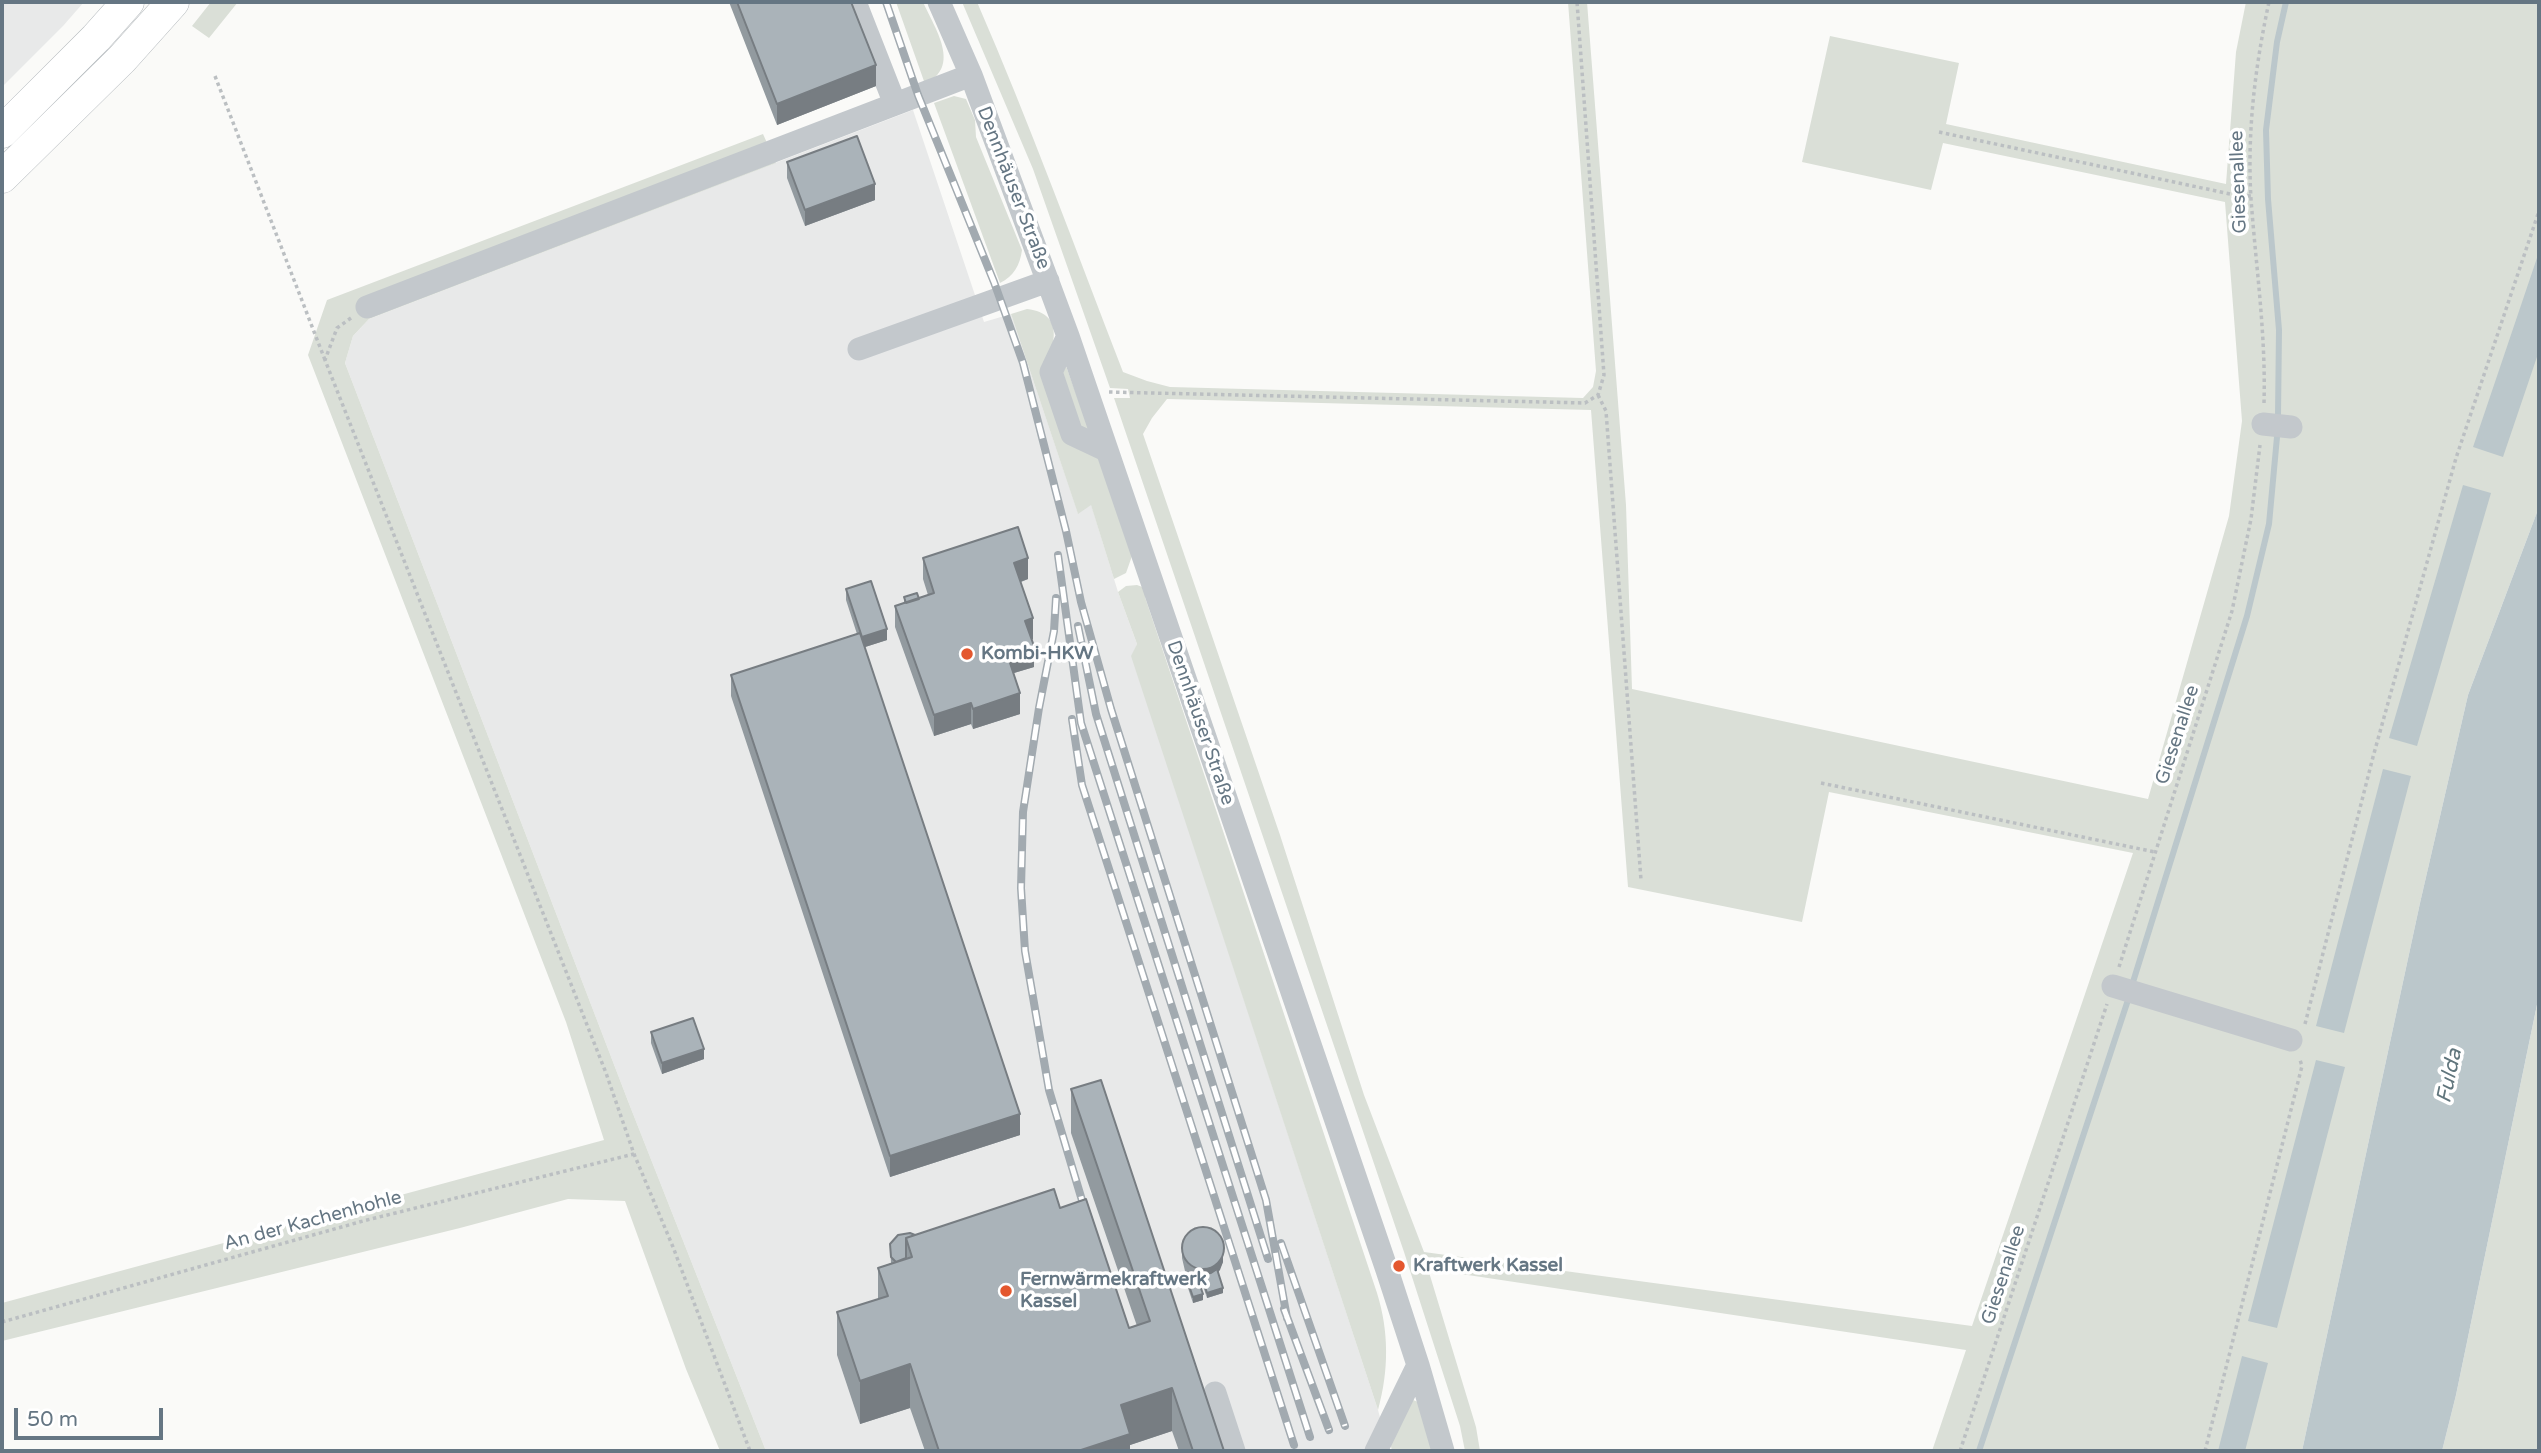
<!DOCTYPE html>
<meta charset="utf-8">
<style>
body{margin:0}
#map{position:relative;width:2541px;height:1453px;overflow:hidden;background:#fafaf8;font-family:"Varela Round",sans-serif}
canvas{display:block}
.frame{position:absolute;inset:0;border:4px solid #657683;pointer-events:none}
.scale{position:absolute;left:14px;top:1408px;width:149px;height:32px;box-sizing:border-box;border:4px solid #657683;border-top:0;padding-left:9px;font-size:21px;line-height:24px;white-space:nowrap;color:#657683;-webkit-text-stroke:5px #fff;paint-order:stroke}
</style>
<div id="map">
<canvas width="2541" height="1453"></canvas>
<div class="frame"></div>
<div class="scale">50 m</div>
</div>
<script>
const ctx = document.querySelector('canvas').getContext('2d');
ctx.lineJoin = 'round';
function paint(path, color) { ctx.fillStyle = color; ctx.fill(path, 'evenodd'); }
function strokePath(path, color, width, dash) { ctx.strokeStyle = color; ctx.lineWidth = width; ctx.lineCap = dash ? 'butt' : 'round'; ctx.setLineDash(dash || []); ctx.stroke(path); }
function drawText(font, color, halo, rows, align = 'center') {
  ctx.font = font + ' "Varela Round",sans-serif'; ctx.lineWidth = 7; ctx.setLineDash([]); ctx.textBaseline = 'middle'; ctx.strokeStyle = halo; ctx.fillStyle = color; for (const [text, x, y, turn = 0] of rows) {
    ctx.save(); ctx.translate(x, y); ctx.rotate((+turn || 0) * Math.PI / 180); ctx.textAlign = isNaN(turn) ? turn : align; if (halo) ctx.strokeText(text, 0, 0); ctx.fillText(text, 0, 0); ctx.restore();
  }
}
paint(new Path2D(`
 M 2,2 L 84,2 L 63,26 L 2,87 Z
 M 913,110 L 984,322 L 1011,314 L 1078,513 L 1091,504 L 1118,592 L 1137,644 L 1132,656 L 1378,1410 L 1389,1451 L 766,1451 L 628,1101 L 345,363 L 353,336 L 369,319 Z`), '#e8e9e9');
paint(new Path2D(`
 M 211,2 L 238,2 L 209,38 L 192,26 Z
 M 896,2 L 923,2 C 935,29 962,66 925,84 Z
 M 962,2 L 977,2 C 1030,124 1075,248 1123,372 L 1147,381 L 1170,387 L 1583,398 L 1593,387 L 1596,371 L 1568,2 L 1587,2 L 1626,505 L 1632,689 L 2148,799 L 2229,516 L 2242,421 L 2225,202 L 1943,143 L 1931,190 L 1802,162 L 1830,36 L 1959,63 L 1946,124 L 2226,184 L 2236,52 L 2246,2 L 2539,2 L 2539,507 L 2468,695 L 2420,903 L 2302,1451 L 1932,1451 L 1966,1350 L 1428,1269 L 1476,1427 L 1480,1451 L 1465,1451 L 1460,1426 L 1404,1252 L 1114,398 L 1130,398 L 1128,389 L 1110,388 L 1033,169 ZM 1167,399 L 1591,410 L 1628,887 L 1802,922 L 1829,792 L 2133,853 L 1972,1326 L 1424,1252 L 1364,1095 L 1280,835 L 1143,434 L 1152,418 Z
 M 954,96 L 966,99 L 975,120 L 976,137 L 1022,250 C 1020,265 1014,276 1000,283 L 934,103 Z
 M 763,134 L 776,163 L 369,319 L 353,336 L 345,363 L 628,1101 L 766,1451 L 720,1451 L 686,1369 L 625,1201 L 568,1199 L 460,1228 L 2,1341 L 2,1303 L 604,1140 L 566,1022 L 308,355 L 327,300 Z
 M 1027,309 C 1067,314 1053,347 1044,373 L 1097,454 L 1132,556 L 1126,573 L 1114,579 L 1091,505 L 1078,514 L 1011,314 Z
 M 1066,366 L 1090,432 L 1075,426 L 1059,380 Z
 M 1137,585 L 1145,588 L 1145,597 L 1377,1293 C 1389,1332 1389,1370 1378,1410 L 1131,656 L 1137,644 L 1118,592 L 1126,586 Z
 M 2539,995 L 2539,1451 L 2442,1451 L 2456,1395 Z
 M 1413,1400 L 1418,1402 L 1433,1451 L 1392,1451 L 1390,1442 Z`), '#dadfd7');
paint(new Path2D(`
 M 2539,252 L 2539,351 L 2503,457 L 2473,447 Z
 M 2463,485 L 2491,493 L 2417,746 L 2389,738 Z
 M 2539,507 L 2539,995 L 2456,1395 L 2442,1451 L 2302,1451 L 2420,903 L 2468,695 Z
 M 2383,769 L 2411,776 L 2344,1033 L 2316,1026 Z
 M 2316,1060 L 2345,1067 L 2277,1328 L 2248,1321 Z
 M 2242,1356 L 2268,1363 L 2245,1451 L 2218,1451 Z`), '#bbc7cb');
strokePath(new Path2D(`
 M 2278,416 L 2279,330 L 2268,199 L 2266,130 L 2277,42 L 2286,2
 M 2133,982 L 2247,616 L 2269,524 L 2277,437
 M 1979,1451 L 2128,1000`), '#bbc7cb', 6);
const highway = new Path2D(`
 M 2,132 L 96,38 L 128,2
 M 2,177 L 122,59 L 173,2`);
strokePath(highway, '#b4b9bd', 33);
strokePath(new Path2D(`
 M 215,76 L 325,360
 M 1939,132 L 2235,195 L 2251,196
 M 351,318 L 337,328 L 325,360 L 606,1073 L 634,1154 L 673,1247 L 750,1451
 M 1109,392 L 1585,403 L 1598,395 L 1604,375 L 1577,2
 M 1598,395 L 1606,411 L 1641,880
 M 2264,403 C 2266,335 2256,267 2251,199 C 2247,132 2255,67 2269,2
 M 1821,783 L 2155,852
 M 2119,967 L 2232,611 L 2251,519 L 2260,445
 M 2305,1024 L 2373,757 L 2456,458 L 2539,211
 M 2,1322 L 363,1221 L 634,1154
 M 1960,1451 L 2107,1004
 M 2205,1451 L 2302,1066 L 2300,1060`), '#bbbfc2', 3.5, [3.5, 3.5]);
strokePath(new Path2D(`
 M 855,2 L 895,104
 M 939,2 L 971,75 L 1068,336 L 1387,1270 L 1418,1365 L 1443,1451
 M 367,307 L 971,75
 M 1068,336 L 1051,372 L 1072,434 L 1106,450
 M 859,349 L 1048,281
 M 2263,424 L 2291,427
 M 2113,986 L 2291,1040
 M 1215,1393 L 1234,1451
 M 1376,1451 L 1418,1365`), '#c3c8cc', 23);
strokePath(highway, '#fff', 32);
const rail = new Path2D(`
 M 886,2 L 918,95 L 994,282 L 1023,363 L 1066,531 L 1081,602 L 1111,709 L 1266,1200 L 1287,1318
 M 1058,555 L 1081,723 L 1310,1437
 M 1056,598 L 1054,631 L 1039,708 L 1023,812 L 1021,888 L 1025,951 L 1049,1090 L 1084,1207
 M 1078,626 L 1096,714 L 1268,1259
 M 1072,719 L 1082,785 L 1294,1445
 M 1281,1243 L 1345,1426
 M 1284,1309 L 1329,1430`);
strokePath(rail, '#a2aab0', 8);
strokePath(rail, '#fff', 5, [16]);
paint(new Path2D(`
 M 729,2 L 851,2 L 876,86 L 777,125 Z
 M 787,162 L 875,200 L 805,226 L 787,178 Z
 M 923,558 L 1028,579 L 1021,582 L 1033,639 L 1032,640 L 1034,667 L 1014,673 L 1020,714 L 973,729 L 971,724 L 934,736 L 895,627 L 895,606 L 904,603 L 904,597 L 919,599 L 928,595 L 923,579 Z
 M 846,589 L 887,640 L 865,647 L 1020,1135 L 890,1177 L 731,696 L 731,675 L 857,634 L 846,600 Z
 M 651,1032 L 704,1059 L 662,1074 L 651,1043 Z
 M 1071,1089 L 1224,1451 L 1179,1451 L 1172,1431 L 1130,1445 L 1130,1451 L 925,1451 L 910,1408 L 860,1424 L 837,1355 L 837,1312 L 878,1299 L 878,1268 L 891,1263 L 890,1244 L 915,1235 L 1060,1208 L 1129,1328 L 1137,1326 L 1071,1133 Z
 M 1182,1247 L 1223,1262 L 1218,1272 L 1223,1293 L 1207,1298 L 1201,1280 L 1192,1277 L 1185,1271 L 1182,1258 Z
 M 1188,1283 L 1203,1300 L 1193,1303 L 1188,1288 Z`), '#929a9f');
paint(new Path2D(`
 M 876,65 L 876,86 L 777,125 L 777,104 Z
 M 875,184 L 875,200 L 805,226 L 805,210 Z
 M 1028,558 L 1028,579 L 1014,584 L 1014,563 Z
 M 1033,618 L 1033,639 L 1025,642 L 1025,621 Z
 M 887,629 L 887,640 L 862,648 L 862,637 Z
 M 1034,646 L 1034,667 L 1007,675 L 1007,654 Z
 M 1020,693 L 1020,714 L 973,729 L 973,709 Z
 M 971,703 L 971,724 L 934,736 L 934,715 Z
 M 704,1049 L 704,1059 L 662,1074 L 662,1063 Z
 M 1020,1114 L 1020,1135 L 890,1177 L 890,1156 Z
 M 1223,1251 L 1223,1262 L 1220,1270 L 1214,1277 L 1201,1274 L 1201,1269 Z
 M 1223,1288 L 1223,1293 L 1207,1298 L 1207,1293 Z
 M 1203,1294 L 1203,1300 L 1193,1303 L 1193,1297 Z
 M 910,1364 L 910,1408 L 860,1424 L 860,1381 Z
 M 1172,1388 L 1172,1431 L 1130,1445 L 1130,1451 L 1078,1451 L 1121,1405 Z`), '#777d82');
const building = new Path2D(`
 M 737,2 L 851,2 L 876,65 L 777,104 Z
 M 857,136 L 875,184 L 805,210 L 787,162 Z
 M 1018,527 L 1028,558 L 1014,563 L 1033,618 L 1025,621 L 1034,646 L 1007,654 L 1020,693 L 973,709 L 971,703 L 934,715 L 895,606 L 934,593 L 923,558 Z
 M 871,581 L 887,629 L 862,637 L 846,589 Z
 M 917,593 L 919,599 L 906,603 L 904,597 Z
 M 860,633 L 1020,1114 L 890,1156 L 731,675 Z
 M 693,1018 L 704,1049 L 662,1063 L 651,1032 Z
 M 1101,1080 L 1224,1451 L 1193,1451 L 1172,1388 L 1121,1405 L 1130,1434 L 1078,1451 L 939,1451 L 910,1364 L 860,1381 L 837,1312 L 888,1296 L 878,1268 L 912,1257 L 906,1238 L 1054,1189 L 1060,1208 L 1086,1199 L 1129,1328 L 1150,1321 L 1071,1089 Z
 M1182 1248a21 21 0 1 1 42 0a21 21 0 1 1-42 0Z
 M 910,1233 L 915,1235 L 906,1238 L 906,1258 L 896,1262 L 891,1257 L 890,1244 L 898,1235 Z
 M 1217,1269 L 1223,1288 L 1207,1293 L 1201,1274 L 1211,1273 Z
 M 1198,1280 L 1203,1294 L 1193,1297 L 1188,1283 Z`);
paint(building, '#aab3b9');
strokePath(building, '#777d82', 2);
for (const [x, y, r, color] of [
 [967,654,7,"#e4572e"],
 [1399,1266,7,"#e4572e"],
 [1006,1291,7,"#e4572e"]
]) { const dot = new Path2D(); dot.arc(x, y, r, 0, 2 * Math.PI); ctx.fillStyle = color; ctx.fill(dot); strokePath(dot, '#fff', 2.5); }
drawText('19px', '#657683', '#fff', [
 ["Giesenallee",2239,182,-92],
 ["Dennhäuser Straße",1013,188,69],
 ["Dennhäuser Straße",1200,723,71],
 ["Giesenallee",2178,735,-72],
 ["An der Kachenhohle",313,1221,-15],
 ["Giesenallee",2004,1275,-72]
]);
drawText('bold 19px', '#657683', '#fff', [
 ["Kombi-HKW",981,654],
 ["Kraftwerk Kassel",1413,1266],
 ["Fernwärmekraftwerk",1020,1280],
 ["Kassel",1020,1302]
], 'left');
drawText('italic 21px', '#60757c', '#fff', [
 ["Fulda",2450,1076,-78]
]);
</script>
